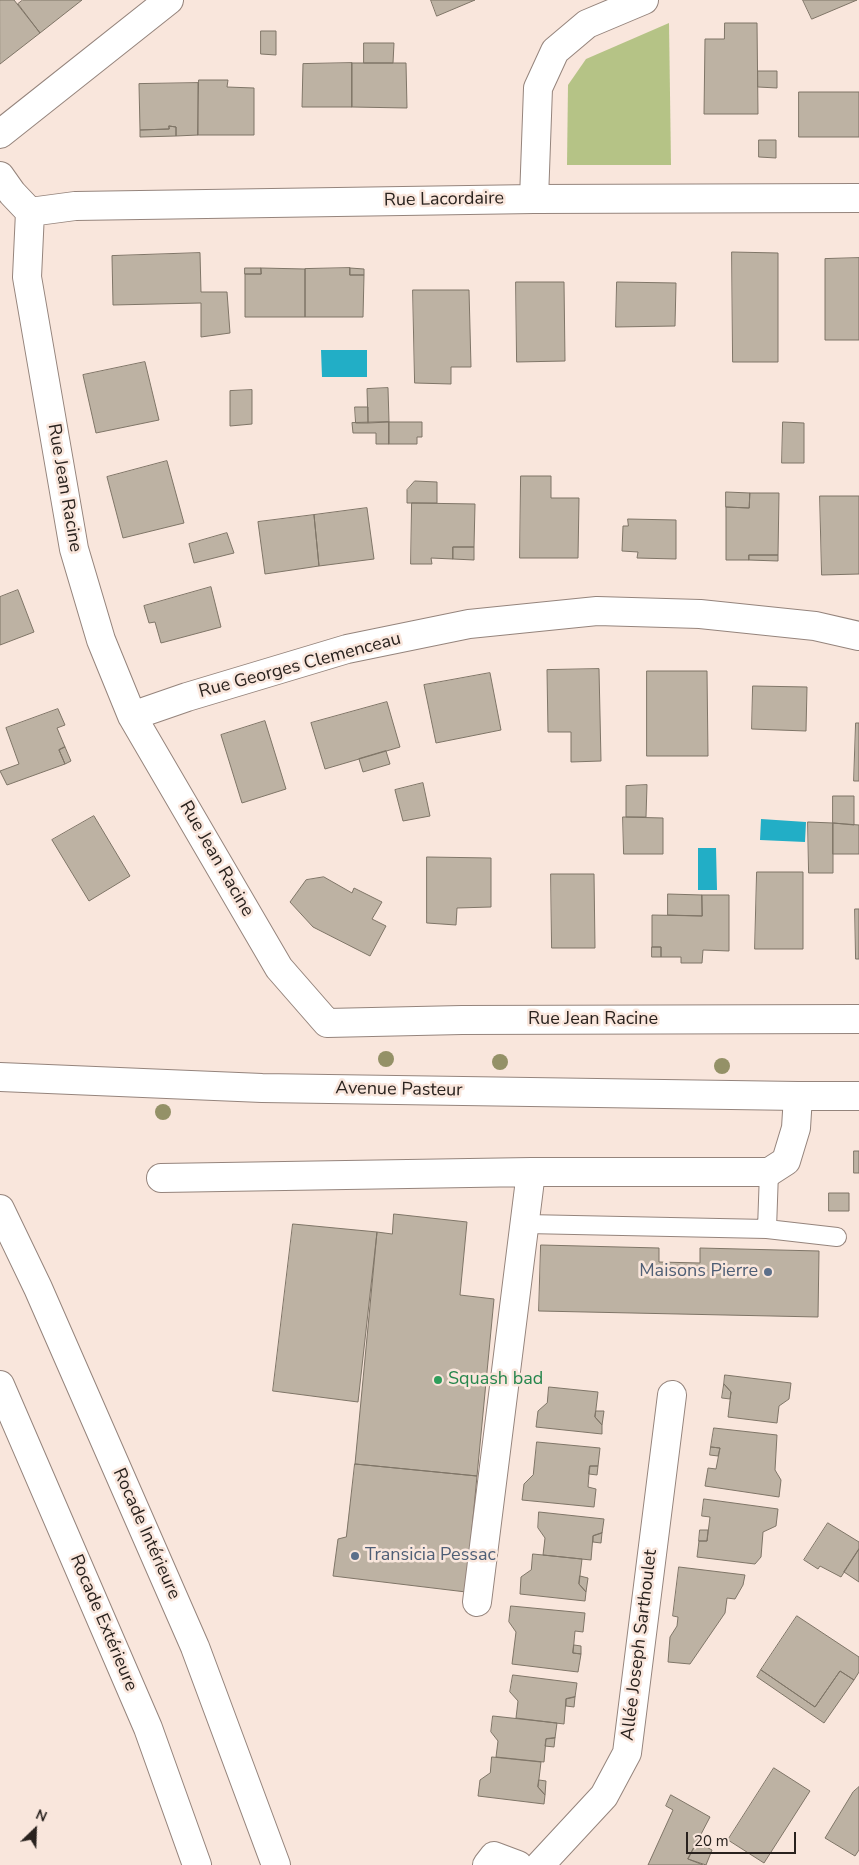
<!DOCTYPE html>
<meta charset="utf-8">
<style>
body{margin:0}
#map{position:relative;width:859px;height:1865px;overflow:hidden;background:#f9e6dc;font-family:"Nunito Sans",sans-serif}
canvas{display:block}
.north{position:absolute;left:10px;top:1805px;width:50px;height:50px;-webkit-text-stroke:4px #f9e6dc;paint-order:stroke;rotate:24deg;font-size:14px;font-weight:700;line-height:20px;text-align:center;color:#29221e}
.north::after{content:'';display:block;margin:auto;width:18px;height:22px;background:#29221e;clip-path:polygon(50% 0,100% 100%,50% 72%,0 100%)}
.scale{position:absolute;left:686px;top:1832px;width:110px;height:22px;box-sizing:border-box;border:2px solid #29221e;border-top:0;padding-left:6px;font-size:15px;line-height:18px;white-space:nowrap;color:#29221e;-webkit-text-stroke:4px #f9e6dc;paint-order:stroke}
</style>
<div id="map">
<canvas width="859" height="1865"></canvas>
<div class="north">N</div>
<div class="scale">20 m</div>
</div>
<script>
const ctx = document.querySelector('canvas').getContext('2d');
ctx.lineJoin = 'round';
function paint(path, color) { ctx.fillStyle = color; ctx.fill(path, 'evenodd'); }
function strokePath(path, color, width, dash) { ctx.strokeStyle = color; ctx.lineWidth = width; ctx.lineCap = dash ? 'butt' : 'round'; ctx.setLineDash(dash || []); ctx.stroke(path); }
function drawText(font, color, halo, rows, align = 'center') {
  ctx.font = font + ' "Nunito Sans",sans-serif'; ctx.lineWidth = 5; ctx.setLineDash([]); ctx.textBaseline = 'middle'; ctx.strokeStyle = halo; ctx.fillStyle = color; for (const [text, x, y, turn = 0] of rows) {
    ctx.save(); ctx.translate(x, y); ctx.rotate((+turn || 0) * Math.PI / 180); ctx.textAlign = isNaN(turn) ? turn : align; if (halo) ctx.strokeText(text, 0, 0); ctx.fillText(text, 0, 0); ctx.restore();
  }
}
paint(new Path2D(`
 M 669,23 L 671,165 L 567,165 L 568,85 L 586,59 Z`), '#b5c386');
paint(new Path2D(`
 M 321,350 L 367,350 L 367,377 L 322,377 Z
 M 761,819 L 806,822 L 805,842 L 760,840 Z
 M 698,848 L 716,848 L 717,890 L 698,890 Z`), '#22aec6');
const building = new Path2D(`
 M 0,0 L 14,0 L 40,33 L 0,64 Z
 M 23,0 L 82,0 L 40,33 L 18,4 Z
 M 431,0 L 475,0 L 437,16 Z
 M 803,0 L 857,0 L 812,19 Z
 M 725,23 L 757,23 L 758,114 L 704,114 L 705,39 L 724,39 Z
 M 261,31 L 276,31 L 276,55 L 261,54 Z
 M 364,43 L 394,43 L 393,63 L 364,63 Z
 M 352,63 L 352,107 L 302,107 L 303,64 Z
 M 352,63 L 406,63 L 407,108 L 352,107 Z
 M 758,71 L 777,71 L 777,88 L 758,87 Z
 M 199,80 L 228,80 L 227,87 L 254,88 L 254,135 L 198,135 Z
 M 198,83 L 198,135 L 176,136 L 176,127 L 169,126 L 169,129 L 140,130 L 139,84 Z
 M 799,92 L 859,92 L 859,137 L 799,137 Z
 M 169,126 L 176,127 L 176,136 L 140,137 L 140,130 L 169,129 Z
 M 759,140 L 776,140 L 776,158 L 759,157 Z
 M 732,252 L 778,253 L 778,362 L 733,362 Z
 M 200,253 L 201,292 L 227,292 L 230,333 L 201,337 L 201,303 L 113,305 L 112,256 Z
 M 859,258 L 859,340 L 825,340 L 825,259 Z
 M 245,268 L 261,268 L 261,274 L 245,274 Z
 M 261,268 L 305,269 L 305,317 L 245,317 L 245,274 L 261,274 Z
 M 350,268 L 364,269 L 364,275 L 350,275 Z
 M 350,268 L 350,275 L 364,275 L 363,317 L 305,317 L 305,269 Z
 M 516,282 L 564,282 L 565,361 L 517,362 Z
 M 617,282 L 676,283 L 675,326 L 616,327 Z
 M 413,290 L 469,290 L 471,367 L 451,367 L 451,384 L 415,383 Z
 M 145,362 L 159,420 L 96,433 L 83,375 Z
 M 388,388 L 389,422 L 368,423 L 367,389 Z
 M 252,390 L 252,424 L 230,426 L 230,391 Z
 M 355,407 L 368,407 L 368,423 L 356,423 Z
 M 389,422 L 422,422 L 422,437 L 417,437 L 417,444 L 389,444 Z
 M 389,422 L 389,444 L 376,444 L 376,433 L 353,433 L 352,423 Z
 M 783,422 L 804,423 L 804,463 L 782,463 Z
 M 167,461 L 184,523 L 123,538 L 107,477 Z
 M 521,476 L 551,476 L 551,498 L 579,498 L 578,558 L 520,558 Z
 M 415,481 L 437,482 L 437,503 L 407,503 L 407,490 Z
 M 726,492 L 750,493 L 749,508 L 726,507 Z
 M 750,493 L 779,493 L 778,555 L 749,555 L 749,560 L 726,560 L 726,507 L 749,508 Z
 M 820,496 L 859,496 L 859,574 L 822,575 Z
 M 412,503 L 475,504 L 474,547 L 453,547 L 453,559 L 431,558 L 432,564 L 411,564 Z
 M 367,508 L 374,559 L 319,566 L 314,515 Z
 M 314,515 L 319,566 L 265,574 L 258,522 Z
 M 628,519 L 676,520 L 676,559 L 637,558 L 638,552 L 622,551 L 623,526 L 628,526 Z
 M 227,533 L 234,553 L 194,563 L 189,544 Z
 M 453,547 L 474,547 L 474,560 L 453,559 Z
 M 749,555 L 778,555 L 778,561 L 749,560 Z
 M 211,587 L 221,627 L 161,643 L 155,622 L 149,623 L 144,606 Z
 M 18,590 L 34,632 L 0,645 L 0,597 Z
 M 599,669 L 601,761 L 571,762 L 571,732 L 548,732 L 547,670 Z
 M 647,671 L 707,671 L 708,756 L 647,756 Z
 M 490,673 L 501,730 L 436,743 L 424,685 Z
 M 753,686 L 807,687 L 806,731 L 752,729 Z
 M 387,702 L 400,747 L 325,769 L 311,723 Z
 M 58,709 L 65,725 L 57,728 L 65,747 L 59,750 L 65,764 L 7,785 L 0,771 L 19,764 L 6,728 Z
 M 265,721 L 286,789 L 242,803 L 221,735 Z
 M 856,723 L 859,723 L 859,781 L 854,781 Z
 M 65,747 L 71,761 L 65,764 L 59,750 Z
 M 386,751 L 390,764 L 363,772 L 359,759 Z
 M 423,783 L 430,816 L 403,821 L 395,790 Z
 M 647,785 L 646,817 L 626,817 L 626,786 Z
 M 833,796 L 854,796 L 854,825 L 833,823 Z
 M 94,816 L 130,876 L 89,901 L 52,840 Z
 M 623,817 L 663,818 L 663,854 L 624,854 Z
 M 808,822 L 833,823 L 833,873 L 809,873 Z
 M 833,823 L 859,825 L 859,854 L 833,854 Z
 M 427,857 L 491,858 L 491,907 L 457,908 L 456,925 L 427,923 Z
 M 757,872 L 803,872 L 803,949 L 755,949 Z
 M 551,874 L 594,874 L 595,948 L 552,948 Z
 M 324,877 L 352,893 L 354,888 L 382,902 L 372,919 L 386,926 L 370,956 L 313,927 L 290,902 L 306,880 Z
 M 668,894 L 702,895 L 702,916 L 668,915 Z
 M 702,895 L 729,895 L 729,951 L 703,950 L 702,963 L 681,963 L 681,957 L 661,957 L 661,947 L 652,947 L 652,915 L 702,916 Z
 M 855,909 L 859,909 L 859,959 L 856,959 Z
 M 652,947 L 661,947 L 661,957 L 652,957 Z
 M 854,1151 L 859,1151 L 859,1173 L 854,1173 Z
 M 829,1193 L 849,1193 L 849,1211 L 829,1211 Z
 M 394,1214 L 467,1222 L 460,1295 L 494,1299 L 477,1476 L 355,1464 L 377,1232 L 392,1234 Z
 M 293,1224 L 377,1232 L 358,1402 L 273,1391 Z
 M 541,1245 L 659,1248 L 659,1262 L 700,1263 L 700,1248 L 819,1251 L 818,1317 L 539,1311 Z
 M 725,1375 L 791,1383 L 789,1399 L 779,1406 L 777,1423 L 728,1417 L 731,1392 L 724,1384 Z
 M 724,1384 L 731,1392 L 730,1399 L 722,1398 Z
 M 549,1387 L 598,1392 L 595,1417 L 602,1425 L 602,1434 L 536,1427 L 538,1411 L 547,1403 Z
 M 596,1411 L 604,1411 L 602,1425 L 595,1417 Z
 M 714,1428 L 777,1435 L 775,1470 L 781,1480 L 779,1497 L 705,1486 L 708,1468 L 716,1469 L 720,1448 L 711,1447 Z
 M 537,1442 L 600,1448 L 598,1466 L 590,1466 L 589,1474 L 588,1487 L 596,1489 L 594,1507 L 522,1500 L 524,1484 L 533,1475 Z
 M 711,1447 L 720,1448 L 718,1456 L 710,1455 Z
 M 355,1464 L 477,1476 L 466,1592 L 333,1576 L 338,1539 L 346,1537 Z
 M 590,1466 L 598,1466 L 597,1475 L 589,1474 Z
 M 704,1499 L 778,1509 L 776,1526 L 763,1532 L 761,1557 L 755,1564 L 697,1557 L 699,1541 L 707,1541 L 710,1517 L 702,1516 Z
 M 539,1512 L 604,1519 L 602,1533 L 593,1536 L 591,1560 L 543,1555 L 545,1538 L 538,1528 Z
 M 828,1523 L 859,1542 L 859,1549 L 841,1577 L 820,1566 L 818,1569 L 804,1560 Z
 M 700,1530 L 708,1530 L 707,1541 L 699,1541 Z
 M 602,1533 L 601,1543 L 593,1542 L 593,1536 Z
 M 859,1549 L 859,1582 L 844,1572 Z
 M 533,1554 L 582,1559 L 579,1584 L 586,1592 L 585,1601 L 520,1594 L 521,1577 L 531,1570 Z
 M 679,1567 L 745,1575 L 743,1585 L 735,1599 L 727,1598 L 725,1613 L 690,1664 L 668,1662 L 670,1637 L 677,1626 L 678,1617 L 673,1616 Z
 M 580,1576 L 588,1578 L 586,1592 L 579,1584 Z
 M 511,1606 L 585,1613 L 583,1632 L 575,1631 L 573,1653 L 581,1654 L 578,1672 L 512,1664 L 516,1632 L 509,1622 Z
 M 797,1616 L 859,1657 L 859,1672 L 854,1680 L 840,1671 L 815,1707 L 761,1670 Z
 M 574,1645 L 581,1646 L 581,1654 L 573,1653 Z
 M 761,1670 L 815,1707 L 840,1671 L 854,1680 L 824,1723 L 757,1677 Z
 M 513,1675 L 577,1683 L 575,1697 L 566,1699 L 564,1724 L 516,1718 L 518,1701 L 510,1692 Z
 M 575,1697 L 574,1707 L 566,1706 L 566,1699 Z
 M 493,1716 L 557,1723 L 555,1738 L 546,1739 L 544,1762 L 496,1757 L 498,1741 L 491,1732 Z
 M 555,1738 L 554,1747 L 545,1746 L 546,1739 Z
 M 492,1757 L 541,1762 L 538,1787 L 545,1795 L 544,1804 L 478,1796 L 480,1780 L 490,1773 Z
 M 774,1768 L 810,1791 L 764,1863 L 728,1840 Z
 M 539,1780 L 546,1781 L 545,1795 L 538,1787 Z
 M 859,1787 L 859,1850 L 855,1856 L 825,1838 L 853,1792 Z
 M 671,1795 L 710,1817 L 688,1859 L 703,1865 L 648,1865 L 673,1810 L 666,1806 Z
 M 697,1842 L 712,1850 L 706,1865 L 688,1859 Z`);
paint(building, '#bdb2a3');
strokePath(building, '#7f7567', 1);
const service = new Path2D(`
 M 526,1224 L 767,1229 L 837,1237
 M 767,1229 L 769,1172`);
const minor = new Path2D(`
 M 0,134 L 169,0
 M 0,176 L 12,193 L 30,212 L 27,277 L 74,549 L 101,640 L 132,716 L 279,968 L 327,1023 L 462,1020 L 859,1019
 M 534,199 L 538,88 L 555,51 L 587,24 L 644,0
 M 30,212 L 75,206 L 534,199 L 859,198
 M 132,716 L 187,697 L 347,649 L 469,624 L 597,611 L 700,614 L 815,626 L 859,636
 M 161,1178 L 531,1172 L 769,1172 L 786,1161 L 796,1128 L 798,1096
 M 477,1602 L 531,1172
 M 487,1865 L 494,1856 L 518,1865
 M 540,1865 L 604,1796 L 627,1753 L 672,1395`);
const primary = new Path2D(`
 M 0,1077 L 262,1088 L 798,1096 L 859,1096`);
const motorway = new Path2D(`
 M 0,1209 L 38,1288 L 195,1647 L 276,1865
 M 0,1385 L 148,1728 L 197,1865`);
strokePath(service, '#95847c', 20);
strokePath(minor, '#95847c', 30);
strokePath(primary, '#95847c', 30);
strokePath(motorway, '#95847c', 30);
strokePath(service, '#fff', 18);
strokePath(minor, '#fff', 28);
strokePath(primary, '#fff', 28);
strokePath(motorway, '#fff', 28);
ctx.fillStyle = '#949167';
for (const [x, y] of [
 [386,1059],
 [500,1062],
 [722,1066],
 [163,1112]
]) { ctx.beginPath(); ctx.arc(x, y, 8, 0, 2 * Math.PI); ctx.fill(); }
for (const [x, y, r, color] of [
 [768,1272,5,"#5c6f8a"],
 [438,1380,5,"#2e9e5b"],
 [355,1556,5,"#5c6f8a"]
]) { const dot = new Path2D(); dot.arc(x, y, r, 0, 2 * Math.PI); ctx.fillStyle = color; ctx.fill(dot); strokePath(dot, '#f9e6dc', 2); }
drawText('18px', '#29221e', '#f9e6dc', [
 ["Rue Lacordaire",444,200,-1],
 ["Rue Jean Racine",64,488,80],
 ["Rue Georges Clemenceau",300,666,-15],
 ["Rue Jean Racine",216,859,60],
 ["Rue Jean Racine",593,1020],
 ["Avenue Pasteur",399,1090,1],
 ["Rocade Intérieure",146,1534,66],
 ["Rocade Extérieure",103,1623,67],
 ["Allée Joseph Sarthoulet",640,1645,-83]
]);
drawText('18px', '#4e5e75', '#f9e6dc', [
 ["Maisons Pierre",758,1272],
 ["Transicia Pessac",365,1556,"left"]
], 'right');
drawText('18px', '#27864d', '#f9e6dc', [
 ["Squash bad",448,1380]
], 'left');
</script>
